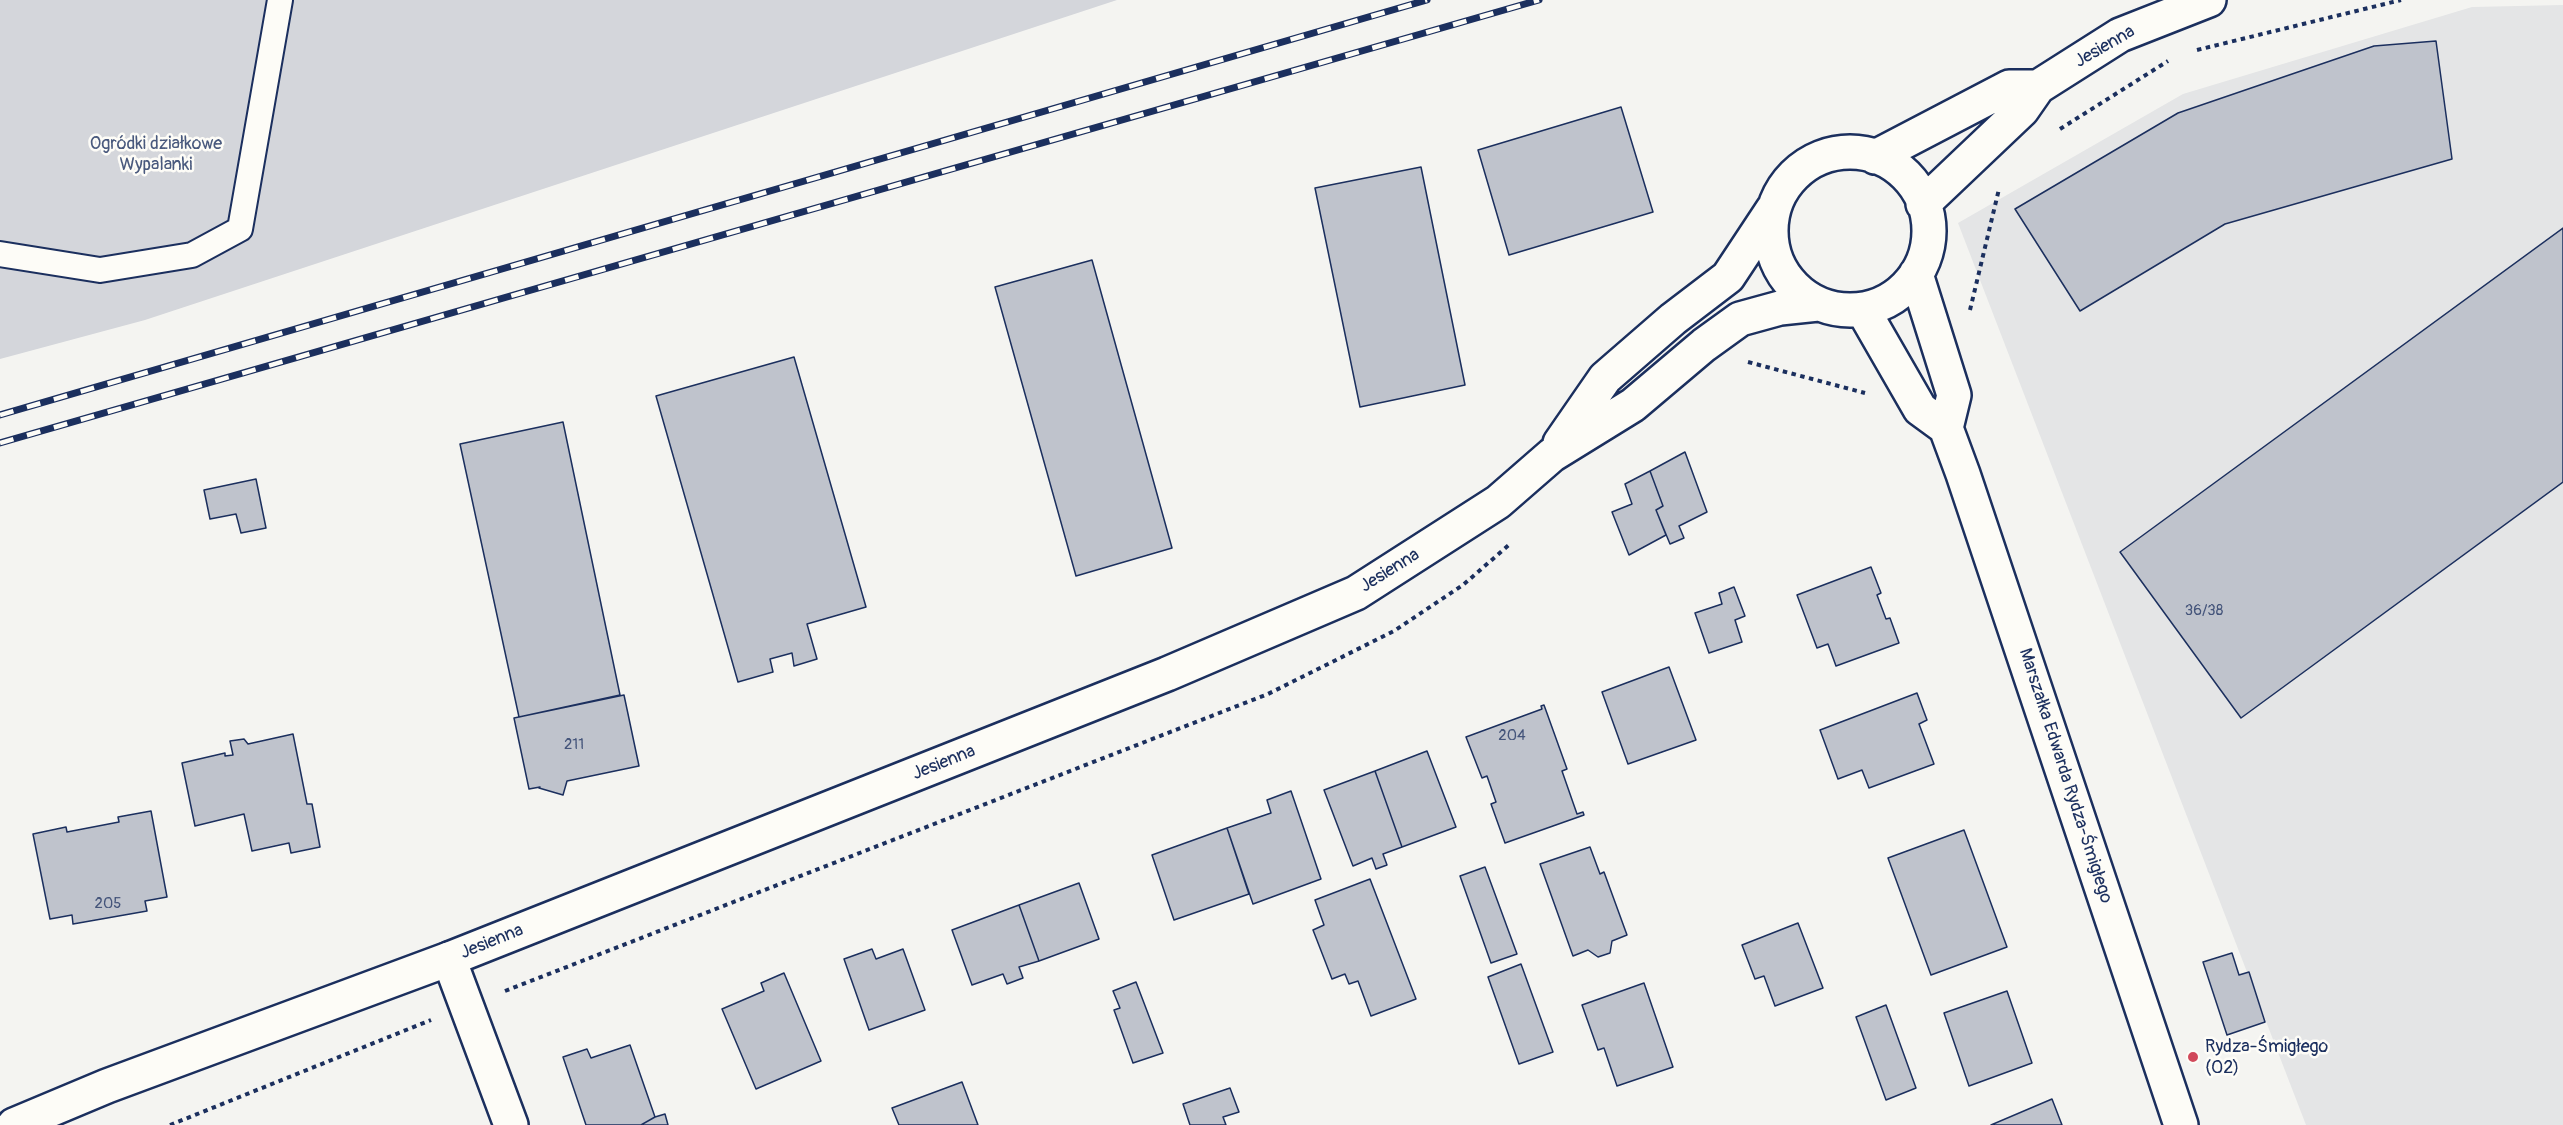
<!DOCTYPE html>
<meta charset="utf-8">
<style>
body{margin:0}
canvas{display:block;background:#f4f4f1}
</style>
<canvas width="2563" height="1125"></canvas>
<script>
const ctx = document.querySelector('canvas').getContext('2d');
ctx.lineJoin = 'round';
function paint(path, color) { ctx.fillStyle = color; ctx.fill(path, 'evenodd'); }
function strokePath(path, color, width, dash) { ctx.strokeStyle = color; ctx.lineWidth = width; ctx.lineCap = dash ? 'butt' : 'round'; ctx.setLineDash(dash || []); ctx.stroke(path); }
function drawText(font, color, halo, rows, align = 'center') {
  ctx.font = font + ' Pangolin,sans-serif'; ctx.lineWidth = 5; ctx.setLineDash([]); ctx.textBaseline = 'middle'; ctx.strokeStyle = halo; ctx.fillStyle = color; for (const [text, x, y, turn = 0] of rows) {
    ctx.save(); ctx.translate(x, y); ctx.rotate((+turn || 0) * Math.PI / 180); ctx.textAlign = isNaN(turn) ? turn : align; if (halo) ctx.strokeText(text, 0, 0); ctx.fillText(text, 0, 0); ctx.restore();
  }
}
paint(new Path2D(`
 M 2563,5 L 2563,1125 L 2306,1125 L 1958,223 L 2183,94 L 2472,7 Z`), '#e4e5e6');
paint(new Path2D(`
 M 0,0 L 1117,0 L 145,320 L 0,359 Z`), '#d4d6db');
const building = new Path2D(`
 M 2436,41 L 2452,159 L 2225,224 L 2080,311 L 2015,209 L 2178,113 L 2374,46 Z
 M 1621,107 L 1653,212 L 1509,255 L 1478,150 Z
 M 1421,167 L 1465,385 L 1360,407 L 1315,188 Z
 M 2563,228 L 2563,482 L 2241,718 L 2120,552 Z
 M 1092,260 L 1172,548 L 1076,576 L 995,287 Z
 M 794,357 L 866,607 L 807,624 L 817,659 L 794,666 L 792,653 L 770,659 L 773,672 L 738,682 L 656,396 Z
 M 563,422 L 620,695 L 519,717 L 460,444 Z
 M 1685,452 L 1707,512 L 1679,526 L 1684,538 L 1670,544 L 1656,510 L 1663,506 L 1650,471 Z
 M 1650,471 L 1663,506 L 1656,510 L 1666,535 L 1629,555 L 1612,512 L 1632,504 L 1625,484 Z
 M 256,479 L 266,528 L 241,533 L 236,514 L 210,519 L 204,490 Z
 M 1871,567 L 1881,593 L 1877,595 L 1886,619 L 1890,618 L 1899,643 L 1836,666 L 1828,644 L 1817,648 L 1797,595 Z
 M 1734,587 L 1745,616 L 1735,620 L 1742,642 L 1709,653 L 1695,613 L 1722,604 L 1719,593 Z
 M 1669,667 L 1696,740 L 1628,764 L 1602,692 Z
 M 1917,693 L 1927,720 L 1919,724 L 1934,764 L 1869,788 L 1862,770 L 1838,779 L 1820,730 Z
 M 624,695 L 639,766 L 567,781 L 563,795 L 539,788 L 540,787 L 529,789 L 514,718 Z
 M 1544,705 L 1567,769 L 1562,771 L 1577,814 L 1583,812 L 1584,815 L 1505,843 L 1491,804 L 1496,802 L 1487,776 L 1482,778 L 1466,737 L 1542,709 L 1541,706 Z
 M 293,734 L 307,804 L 312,804 L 320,847 L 291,853 L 289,843 L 252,851 L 244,814 L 195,826 L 182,763 L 225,753 L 225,756 L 233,755 L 230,741 L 244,739 L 248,744 Z
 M 1427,751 L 1456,827 L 1402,847 L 1375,771 Z
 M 1375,771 L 1402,847 L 1383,854 L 1387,865 L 1376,869 L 1372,858 L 1353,866 L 1324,790 Z
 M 1291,791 L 1321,879 L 1253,904 L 1227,828 L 1271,813 L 1267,800 Z
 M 151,811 L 167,897 L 145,901 L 147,911 L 73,924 L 72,915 L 50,919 L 33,834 L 66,827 L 67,832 L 119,822 L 118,817 Z
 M 1227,828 L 1249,894 L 1174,920 L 1152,855 Z
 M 1964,830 L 2007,947 L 1931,975 L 1888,858 Z
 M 1590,847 L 1600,874 L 1604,872 L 1627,935 L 1612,941 L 1610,953 L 1598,957 L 1588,950 L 1573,956 L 1540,864 Z
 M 1485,867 L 1517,954 L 1491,963 L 1460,876 Z
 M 1370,879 L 1416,999 L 1371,1016 L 1358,981 L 1349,984 L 1345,974 L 1332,979 L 1313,930 L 1324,925 L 1315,900 Z
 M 1079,883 L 1099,939 L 1039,961 L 1019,905 Z
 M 1019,905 L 1039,961 L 1019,967 L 1023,978 L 1007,984 L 1003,974 L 972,985 L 952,930 Z
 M 1798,923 L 1823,988 L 1775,1006 L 1764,976 L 1755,979 L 1742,945 Z
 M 872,949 L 876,959 L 903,949 L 925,1010 L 869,1030 L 844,959 Z
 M 2232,953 L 2239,975 L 2249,972 L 2265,1022 L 2227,1035 L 2203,962 Z
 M 1521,964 L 1553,1052 L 1519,1064 L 1488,977 Z
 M 784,973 L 821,1061 L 756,1089 L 722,1009 L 764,991 L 761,983 Z
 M 1136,982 L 1163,1053 L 1133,1063 L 1114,1010 L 1120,1008 L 1113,991 Z
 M 1644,983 L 1673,1067 L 1617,1086 L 1604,1048 L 1598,1050 L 1582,1005 Z
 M 2007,991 L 2032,1063 L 1969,1086 L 1944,1013 Z
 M 1886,1005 L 1916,1088 L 1886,1100 L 1856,1017 Z
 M 630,1045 L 655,1117 L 641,1125 L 586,1125 L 563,1057 L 587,1049 L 591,1058 Z
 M 962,1082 L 978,1125 L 899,1125 L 892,1108 Z
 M 1230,1088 L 1239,1112 L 1223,1117 L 1226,1125 L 1190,1125 L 1183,1104 Z
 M 2052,1099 L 2062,1125 L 1991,1125 Z
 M 665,1114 L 668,1125 L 641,1125 L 655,1117 Z`);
paint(building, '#bfc3cc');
strokePath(building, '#1b2f5e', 1.5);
const service = new Path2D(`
 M 0,254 L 100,270 L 192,255 L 240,229 L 280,0`);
const minor = new Path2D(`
 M 449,959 L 511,1125`);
const tertiary = new Path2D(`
 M1771 231a79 79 0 1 1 158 0a79 79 0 1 1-158 0Z
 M 1875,157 L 2009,87 L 2038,87
 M 1923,204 L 2022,110 L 2038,87 L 2120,35 L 2209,0
 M 1916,274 L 1954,395 L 1946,428
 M 1863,310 L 1920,409 L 1946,428 L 1963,474 L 2181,1125
 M 1560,443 L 1605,378 L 1673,319 L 1728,277 L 1773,209
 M 14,1125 L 107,1086 L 449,959 L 1167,674 L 1356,593 L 1498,502 L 1552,455 L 1633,405 L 1704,345 L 1740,319 L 1780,308 L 1818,304`);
strokePath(service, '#1b2f5e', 28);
strokePath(minor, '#1b2f5e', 38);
strokePath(tertiary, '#1b2f5e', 38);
strokePath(new Path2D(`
 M 2197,50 L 2401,0
 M 2060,129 L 2168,61
 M 1970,310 L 1999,189
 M 1748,362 L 1865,393
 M 505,991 L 1268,694 L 1394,631 L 1463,585 L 1510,544
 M 170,1125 L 431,1020`), '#1b2f5e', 4, [4.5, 4.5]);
strokePath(service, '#fdfcf7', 24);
strokePath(minor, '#fdfcf7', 33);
strokePath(tertiary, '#fdfcf7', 33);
const rail = new Path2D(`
 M 0,415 L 1427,0
 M 0,443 L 1539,0`);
strokePath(rail, '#1b2f5e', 7);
strokePath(rail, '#fdfcf7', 4.5, [14]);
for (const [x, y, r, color] of [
 [2193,1057,6,"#d1495b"]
]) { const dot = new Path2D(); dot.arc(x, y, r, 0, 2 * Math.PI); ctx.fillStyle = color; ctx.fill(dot); strokePath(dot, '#fdfcf7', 2); }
drawText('15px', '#44547a', null, [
 ["36/38",2204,611],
 ["204",1512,736],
 ["211",574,745],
 ["205",108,904]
]);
drawText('18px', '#1b2f5e', '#fdfcf7', [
 ["Jesienna",2105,47,-30],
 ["Jesienna",1390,571,-32],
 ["Jesienna",944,763,-22],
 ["Marszałka Edwarda Rydza-Śmigłego",2065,776,72],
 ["Jesienna",492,942,-22]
]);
drawText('18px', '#49597d', '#fdfcf7', [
 ["Ogródki działkowe",156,144],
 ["Wypalanki",156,165]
]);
drawText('18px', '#1b2f5e', '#fdfcf7', [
 ["Rydza-Śmigłego",2205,1047],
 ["(02)",2205,1068]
], 'left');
</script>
